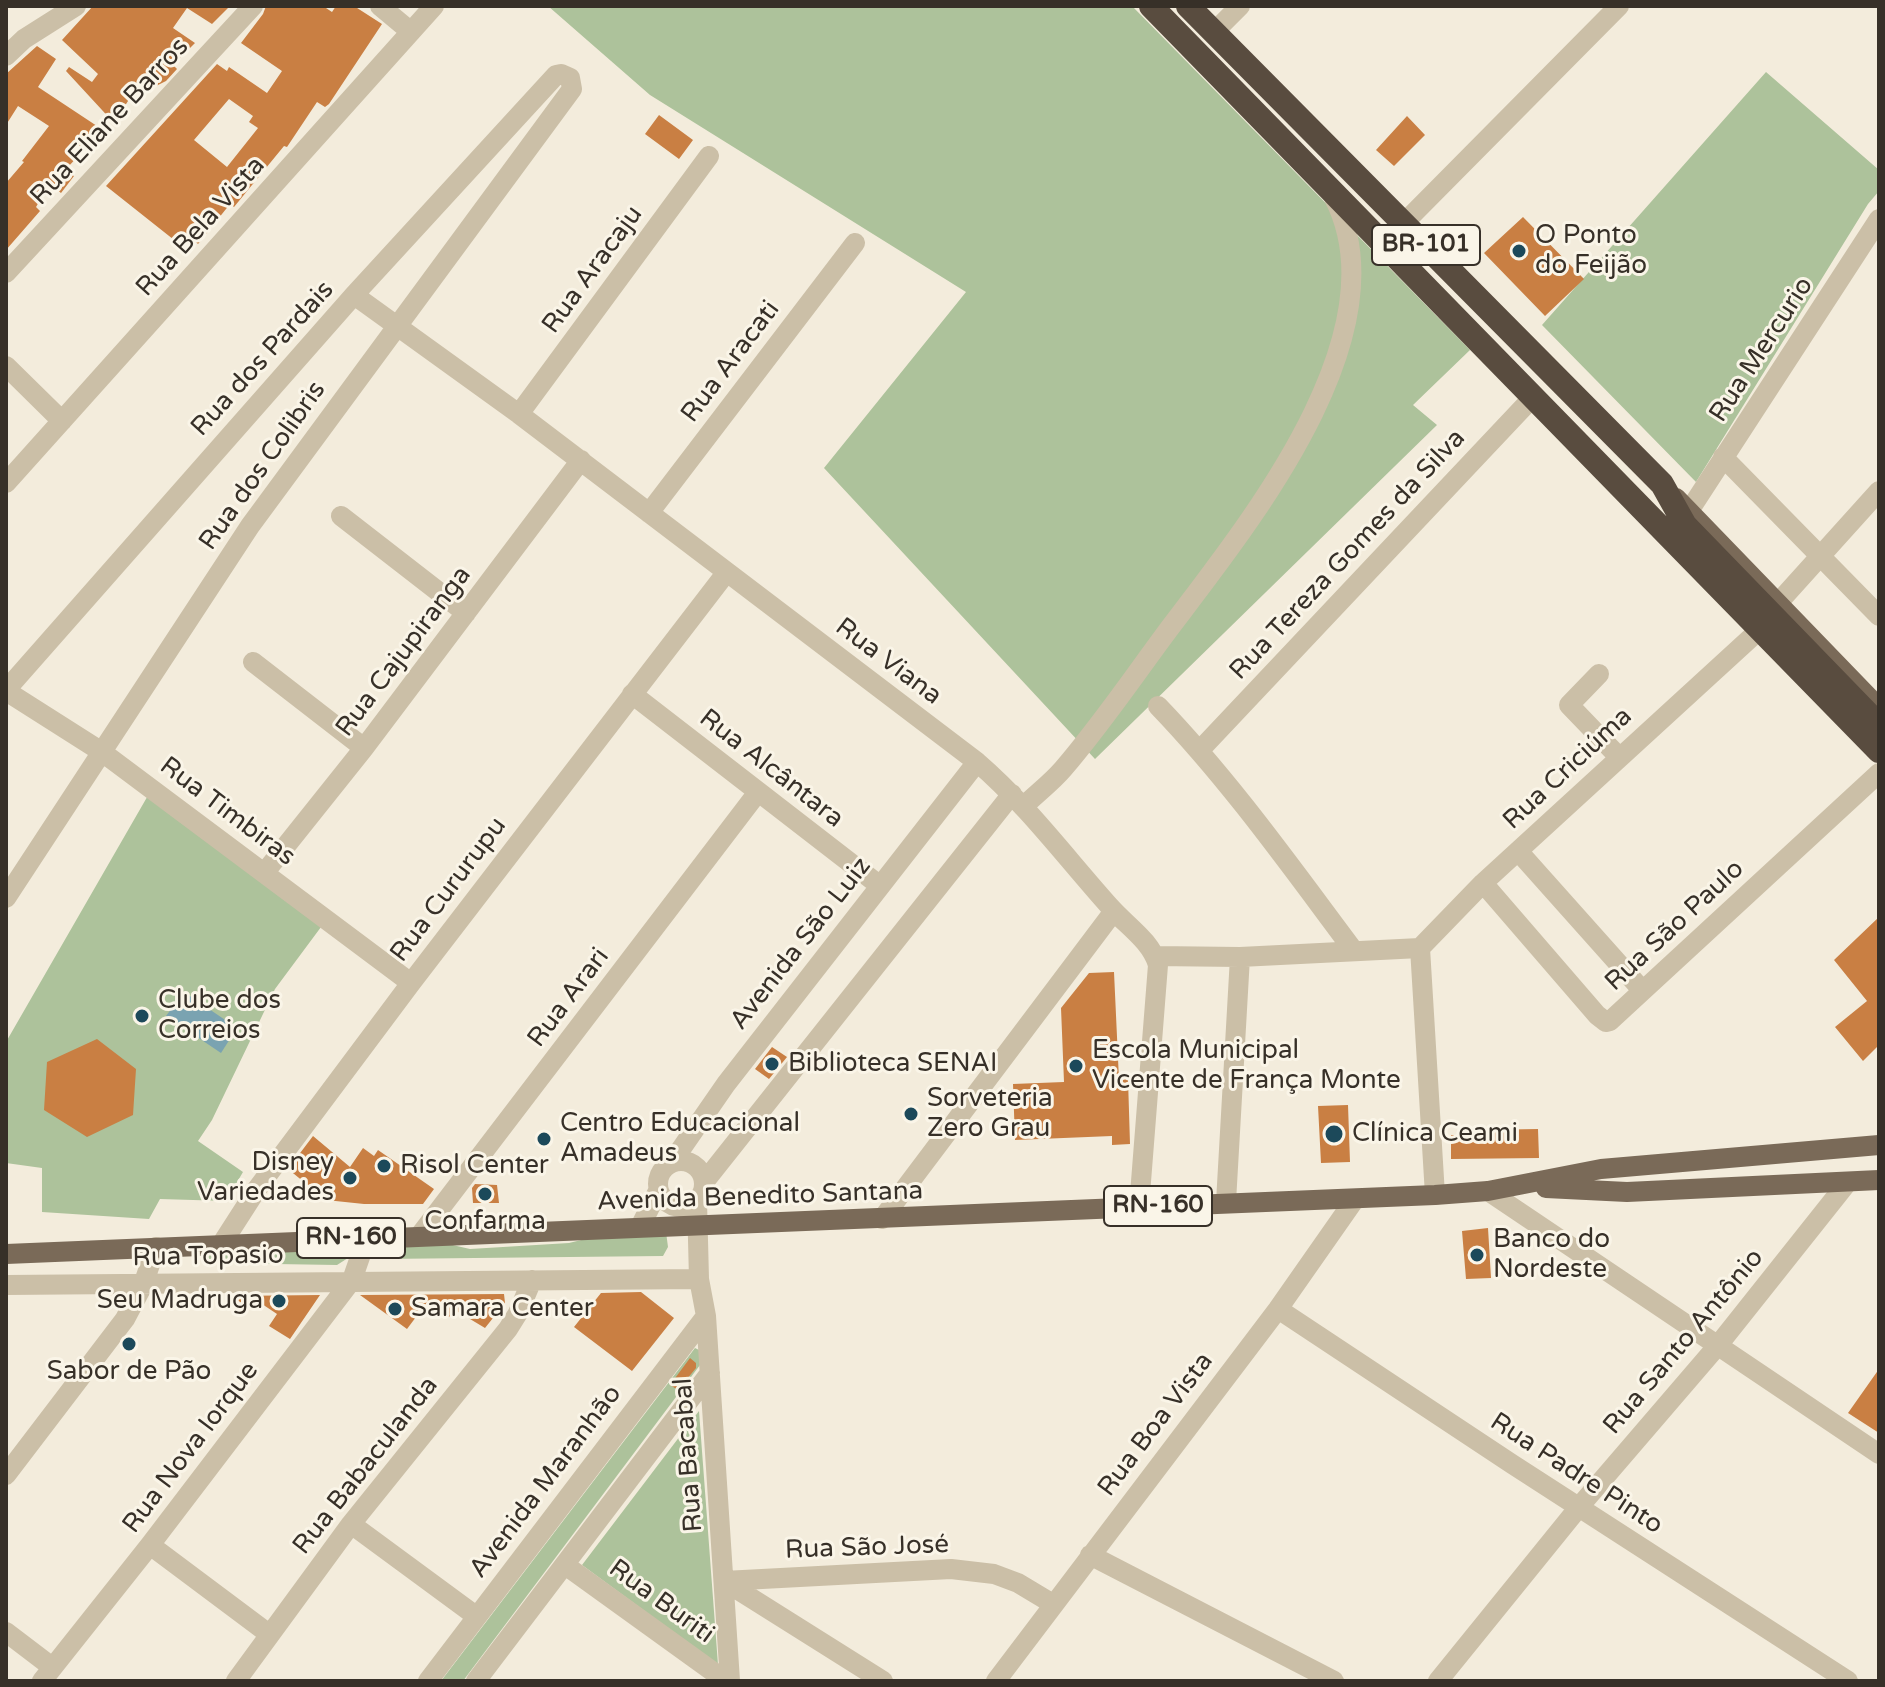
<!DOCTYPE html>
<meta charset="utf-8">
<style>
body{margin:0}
#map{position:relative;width:1885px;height:1687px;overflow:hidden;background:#f3ecdc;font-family:"Varela Round",sans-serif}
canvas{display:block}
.frame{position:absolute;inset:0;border:8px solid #373028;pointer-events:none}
</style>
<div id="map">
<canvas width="1885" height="1687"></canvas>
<div class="frame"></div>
</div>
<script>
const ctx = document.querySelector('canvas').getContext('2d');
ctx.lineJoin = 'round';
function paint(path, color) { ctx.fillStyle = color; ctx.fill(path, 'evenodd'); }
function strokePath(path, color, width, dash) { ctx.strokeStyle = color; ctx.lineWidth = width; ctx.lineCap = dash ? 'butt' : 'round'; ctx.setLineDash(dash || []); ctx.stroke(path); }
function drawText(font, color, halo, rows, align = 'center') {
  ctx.font = font + ' "Varela Round",sans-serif'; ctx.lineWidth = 6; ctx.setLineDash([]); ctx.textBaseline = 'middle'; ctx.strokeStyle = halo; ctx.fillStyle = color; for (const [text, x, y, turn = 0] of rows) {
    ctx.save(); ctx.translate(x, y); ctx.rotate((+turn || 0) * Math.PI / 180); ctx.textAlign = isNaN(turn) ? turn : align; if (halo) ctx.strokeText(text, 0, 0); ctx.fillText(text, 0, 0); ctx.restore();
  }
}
paint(new Path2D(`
 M 548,6 L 1132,6 L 1470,350 L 1413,405 L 1437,425 L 1095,759 L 824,468 L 966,292 L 650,95 Z
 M 1766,72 L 1879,170 L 1879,191 L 1868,204 L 1696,482 L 1542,325 Z
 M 150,792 L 324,923 L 275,989 L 212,1120 L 198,1141 L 243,1172 L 226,1201 L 160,1199 L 149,1219 L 42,1212 L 42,1168 L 6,1163 L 6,1042 Z
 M 666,1232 L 668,1247 L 663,1256 L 381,1259 L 383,1247 L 426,1239 L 470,1249 L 569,1243 L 610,1233 Z
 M 348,1243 L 351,1251 L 348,1258 L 337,1265 L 214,1263 L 208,1258 L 206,1253 Z
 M 695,1348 L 703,1352 L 703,1361 L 463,1681 L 441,1681 Z
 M 699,1411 L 718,1665 L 582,1565 Z`), '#adc29b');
paint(new Path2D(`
 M 184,992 L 237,1028 L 221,1053 L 166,1016 Z`), '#7aa3b1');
paint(new Path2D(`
 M 93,6 L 230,6 L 212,24 L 187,8 L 173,28 L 195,43 L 173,65 L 177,69 L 166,81 L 148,90 L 142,79 L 114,123 L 66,71 L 69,67 L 92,82 L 98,74 L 62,40 Z
 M 266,6 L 323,6 L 332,12 L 336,6 L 354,6 L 382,24 L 329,104 L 325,107 L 317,102 L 287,147 L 284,146 L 234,207 L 230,204 L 198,244 L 196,242 L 188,251 L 106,186 L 217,64 L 227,71 L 229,67 L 267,93 L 282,71 L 241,43 L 263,14 ZM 229,99 L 253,116 L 249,122 L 258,128 L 227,167 L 194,140 Z
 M 37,46 L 56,59 L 38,87 L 103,130 L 66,169 L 74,176 L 61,193 L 50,184 L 36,207 L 40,211 L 6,250 L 6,183 L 24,162 L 22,161 L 49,126 L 18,106 L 6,125 L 6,74 Z
 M 659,115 L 693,140 L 679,159 L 645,134 Z
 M 1407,116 L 1425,135 L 1394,166 L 1376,150 Z
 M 1523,217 L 1584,279 L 1545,316 L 1484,253 Z
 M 1879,917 L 1879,1045 L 1863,1061 L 1835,1027 L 1867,1001 L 1834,960 Z
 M 1114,972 L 1119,1080 L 1128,1079 L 1130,1144 L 1112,1145 L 1112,1136 L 1015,1140 L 1013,1084 L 1064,1082 L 1061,1008 L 1089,973 Z
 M 97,1039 L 136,1069 L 133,1115 L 87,1137 L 44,1110 L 47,1062 Z
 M 772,1047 L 787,1057 L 769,1079 L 755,1069 Z
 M 1348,1105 L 1350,1162 L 1321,1163 L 1318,1106 Z
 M 1538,1129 L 1539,1158 L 1451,1159 L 1451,1135 L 1479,1135 L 1478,1130 Z
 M 313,1136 L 350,1167 L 363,1148 L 374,1156 L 378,1150 L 434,1189 L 423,1204 L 364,1204 L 326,1200 L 288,1169 Z
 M 475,1184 L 497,1185 L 499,1203 L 473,1203 L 472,1188 Z
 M 1488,1228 L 1491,1278 L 1466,1279 L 1462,1231 Z
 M 641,1292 L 674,1318 L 632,1371 L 574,1327 L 601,1293 Z
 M 504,1294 L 505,1303 L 485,1328 L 455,1310 L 449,1317 L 428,1301 L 407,1329 L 360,1295 Z
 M 320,1295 L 290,1339 L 269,1326 L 277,1314 L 253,1298 L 247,1307 L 232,1296 Z
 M 690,1358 L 696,1363 L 696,1368 L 678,1390 L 670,1385 Z
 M 1879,1369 L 1879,1433 L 1848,1413 Z`), '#c97f43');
strokePath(new Path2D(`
 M 380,6 L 410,31
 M 1214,32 L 1240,6
 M 6,56 L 24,39 L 76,6
 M 1404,223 L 1619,6
 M 6,273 L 253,6
 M 354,295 L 519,414 L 977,762 C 1027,805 1067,859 1111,908 C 1127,926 1151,941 1158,965 L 1139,1207
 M 6,366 L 62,421
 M 519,414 L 709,156
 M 1723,457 L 1879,616
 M 6,483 L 434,6
 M 1689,511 L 1879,219
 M 649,513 L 855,243
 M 341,516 L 466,613
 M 1778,603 L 1879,491
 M 253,662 L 364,748
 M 1599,674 L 1569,705 L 1619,757
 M 6,690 L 354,295 L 556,75 L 561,74 L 570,78 L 572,89 L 250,526 L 6,898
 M 6,691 L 102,752 L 411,983
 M 632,694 L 879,885
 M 1158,706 C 1231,782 1291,867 1354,951
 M 1200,750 L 1534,396
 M 1023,807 C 1036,794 1051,783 1063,769 C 1101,725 1134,676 1169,629 C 1246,527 1404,334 1334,198
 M 1518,851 L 1642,990
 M 265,872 L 364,748 L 581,460
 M 1483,883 L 1597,1015 L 1606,1022 L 1610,1021 L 1879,773
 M 1420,948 L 1483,883 L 1756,633
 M 1420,948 L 1435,1195
 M 1155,956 L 1240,957 L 1420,948
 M658 1184a23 23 0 1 1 46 0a23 23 0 1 1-46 0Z
 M 672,1162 L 726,1084 L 977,762
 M 705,1181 L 1012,794
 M 1488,1191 L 1879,1454
 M 697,1201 L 699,1279 L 706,1316 L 730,1681
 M 1226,1202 L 1240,957
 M 882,1219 L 1114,911
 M 640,1227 L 658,1191
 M 420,1235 L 758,792
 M 221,1245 L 257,1189 L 411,983 L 726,573
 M 6,1285 L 699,1279
 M 1278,1309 L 1512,1464 L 1848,1681
 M 6,1475 L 125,1319 L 143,1285 L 156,1247
 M 351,1524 L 476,1616
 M 150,1545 L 269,1634
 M 1090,1555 L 1334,1681
 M 565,1565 L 726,1681
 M 724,1581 L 951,1569 L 994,1574 L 1018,1583 L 1053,1604
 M 724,1581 L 883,1681
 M 6,1632 L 52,1667
 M 42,1681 L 150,1545 L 352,1280 L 367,1237
 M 236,1681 L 351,1524 L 508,1329 L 518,1313 L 532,1280
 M 428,1681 L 706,1316
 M 476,1681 L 710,1373
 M 996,1681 L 1278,1309 L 1355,1199
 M 1438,1681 L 1579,1507 L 1719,1344 L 1847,1183`), '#cbbfa7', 20);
strokePath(new Path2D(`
 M 1676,498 L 1879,708
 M 1546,1188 L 1627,1192 L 1879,1180
 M 6,1254 L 1435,1195 L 1488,1191 L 1601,1169 L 1879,1145`), '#7a6a58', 20);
strokePath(new Path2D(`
 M 1151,6 L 1879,751
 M 1188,6 L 1662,484 L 1685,525 L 1879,725`), '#594c3f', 24);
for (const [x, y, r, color] of [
 [1519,251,8,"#1c495a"],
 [142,1016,8,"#1c495a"],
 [772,1064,8,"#1c495a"],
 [1076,1066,8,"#1c495a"],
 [911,1114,8,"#1c495a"],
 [1334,1134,10,"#1c495a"],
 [544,1139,8,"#1c495a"],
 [384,1166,8,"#1c495a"],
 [350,1178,8,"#1c495a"],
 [485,1194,8,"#1c495a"],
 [1477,1255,8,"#1c495a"],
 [279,1301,8,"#1c495a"],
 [395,1309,8,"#1c495a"],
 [129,1344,8,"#1c495a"]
]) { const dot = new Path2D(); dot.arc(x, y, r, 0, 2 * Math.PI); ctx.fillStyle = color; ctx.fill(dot); strokePath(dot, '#faf5e8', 3); }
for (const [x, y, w] of [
 [1426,245,108],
 [1158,1206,108],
 [351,1238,108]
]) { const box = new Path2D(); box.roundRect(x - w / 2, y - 20, w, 40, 6); ctx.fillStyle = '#faf5e8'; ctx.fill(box); strokePath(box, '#373028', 2); }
drawText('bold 24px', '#373028', null, [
 ["BR-101",1426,245],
 ["RN-160",1158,1206],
 ["RN-160",351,1238]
]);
drawText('26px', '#373028', '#faf5e8', [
 ["Rua Eliane Barros",110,122,-47],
 ["Rua Bela Vista",201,227,-48],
 ["Rua Aracaju",593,270,-54],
 ["Rua Mercurio",1762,350,-57],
 ["Rua dos Pardais",263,359,-48],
 ["Rua Aracati",731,362,-53],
 ["Rua dos Colibris",263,466,-55],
 ["Rua Tereza Gomes da Silva",1348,555,-47],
 ["Rua Cajupiranga",404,652,-53],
 ["Rua Viana",888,662,37],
 ["Rua Alcântara",771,769,38],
 ["Rua Criciúma",1568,769,-43],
 ["Rua Timbiras",227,812,37],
 ["Rua Cururupu",449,890,-53],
 ["Rua São Paulo",1675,926,-43],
 ["Avenida São Luiz",801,944,-52],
 ["Rua Arari",569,998,-53],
 ["Avenida Benedito Santana",760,1197,-2],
 ["Rua Topasio",208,1257,-1],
 ["Rua Santo Antônio",1684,1342,-50],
 ["Rua Boa Vista",1156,1425,-53],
 ["Rua Nova Iorque",191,1448,-53],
 ["Rua Bacabal",689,1455,-94],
 ["Rua Babaculanda",366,1466,-52],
 ["Rua Padre Pinto",1576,1474,33],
 ["Avenida Maranhão",546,1482,-53],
 ["Rua São José",867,1548,-2],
 ["Rua Buriti",661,1602,36]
]);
drawText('26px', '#373028', '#faf5e8', [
 ["O Ponto",1535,236],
 ["do Feijão",1535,266],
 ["Clube dos",158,1001],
 ["Correios",158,1031],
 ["Escola Municipal",1092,1051],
 ["Vicente de França Monte",1092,1081],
 ["Biblioteca SENAI",788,1064],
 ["Sorveteria",927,1099],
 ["Zero Grau",927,1129],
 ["Centro Educacional",560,1124],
 ["Amadeus",560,1154],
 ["Clínica Ceami",1352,1134],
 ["Disney",334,1163,"right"],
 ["Variedades",334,1193,"right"],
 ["Risol Center",400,1166],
 ["Confarma",485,1222,"center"],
 ["Banco do",1493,1240],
 ["Nordeste",1493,1270],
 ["Seu Madruga",263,1301,"right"],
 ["Samara Center",411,1309],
 ["Sabor de Pão",129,1372,"center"]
], 'left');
</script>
